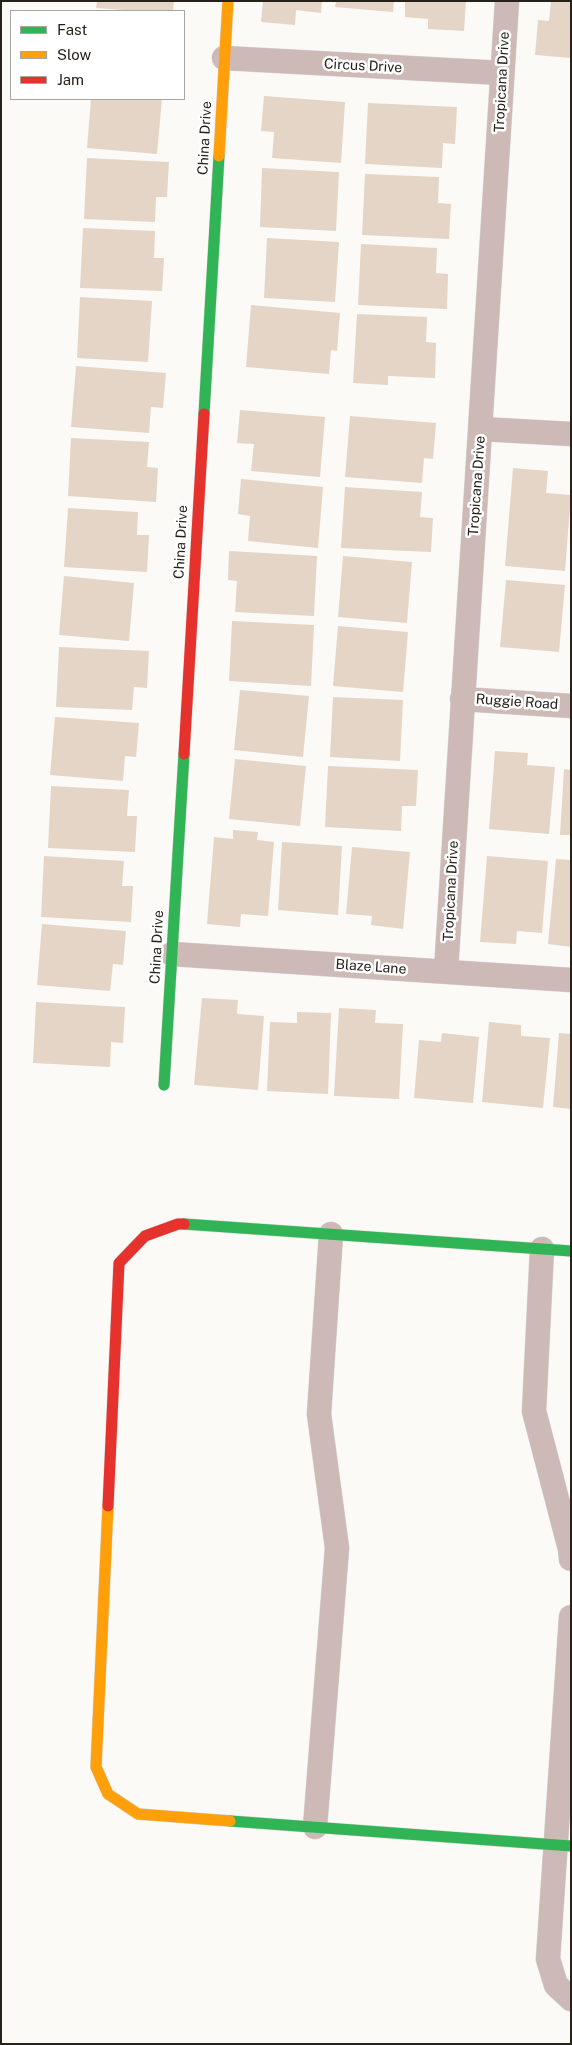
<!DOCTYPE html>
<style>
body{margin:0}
#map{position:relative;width:572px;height:2045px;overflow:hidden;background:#fcfaf7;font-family:"Public Sans",sans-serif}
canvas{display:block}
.frame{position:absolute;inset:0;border:2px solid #262119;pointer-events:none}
.legend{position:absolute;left:10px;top:10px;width:175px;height:90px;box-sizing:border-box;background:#fff;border:1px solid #a8a6a3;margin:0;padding:6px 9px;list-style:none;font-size:15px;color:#262119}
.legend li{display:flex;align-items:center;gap:10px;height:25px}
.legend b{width:25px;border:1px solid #a8a6a3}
</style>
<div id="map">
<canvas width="572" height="2045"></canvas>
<div class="frame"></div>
<ul class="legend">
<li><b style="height:6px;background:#30b455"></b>Fast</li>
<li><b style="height:6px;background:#ff9f0a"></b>Slow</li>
<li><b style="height:6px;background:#e5322d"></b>Jam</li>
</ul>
</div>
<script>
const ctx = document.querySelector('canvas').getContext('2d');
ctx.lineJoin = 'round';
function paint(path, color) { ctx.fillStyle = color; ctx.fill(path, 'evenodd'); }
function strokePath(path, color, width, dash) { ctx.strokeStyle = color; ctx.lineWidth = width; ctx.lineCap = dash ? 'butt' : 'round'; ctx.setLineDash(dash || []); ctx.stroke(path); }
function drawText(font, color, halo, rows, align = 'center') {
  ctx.font = font + ' "Public Sans",sans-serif'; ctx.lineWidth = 5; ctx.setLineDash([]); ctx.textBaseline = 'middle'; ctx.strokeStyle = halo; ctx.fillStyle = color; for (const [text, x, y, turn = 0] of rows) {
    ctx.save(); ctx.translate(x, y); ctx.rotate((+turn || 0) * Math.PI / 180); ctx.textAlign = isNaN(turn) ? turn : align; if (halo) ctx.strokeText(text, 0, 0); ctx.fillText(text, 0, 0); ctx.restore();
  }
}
paint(new Path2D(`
 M 97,1 L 174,1 L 173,11 L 138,11 L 96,8 Z
 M 263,1 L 322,1 L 321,13 L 296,10 L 295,25 L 261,22 Z
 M 336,1 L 394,1 L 393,12 L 335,7 Z
 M 405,1 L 466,1 L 464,31 L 428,29 L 428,19 L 405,17 Z
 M 551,1 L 571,1 L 571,58 L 535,55 L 538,20 L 549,21 Z
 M 264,96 L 345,102 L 341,163 L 272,158 L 274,132 L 261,131 Z
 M 91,99 L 162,99 L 157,154 L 87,148 Z
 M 368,103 L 457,107 L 455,144 L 443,143 L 442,168 L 365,164 Z
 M 87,158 L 169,162 L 167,197 L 156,197 L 155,222 L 84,219 Z
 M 262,168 L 339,172 L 336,231 L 260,227 Z
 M 365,174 L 439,177 L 438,203 L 451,204 L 449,239 L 362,235 Z
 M 83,228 L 155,231 L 154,258 L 164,258 L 162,291 L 80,288 Z
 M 267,238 L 339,242 L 335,302 L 264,298 Z
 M 361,244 L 437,248 L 436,273 L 448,274 L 447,309 L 358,305 Z
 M 80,297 L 152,301 L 148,362 L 77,358 Z
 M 251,305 L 340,313 L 337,351 L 331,350 L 329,374 L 246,367 Z
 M 357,314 L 427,317 L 426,342 L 436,343 L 435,378 L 388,376 L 388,385 L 353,383 Z
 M 76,366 L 166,373 L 163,408 L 151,407 L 149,433 L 71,427 Z
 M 240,410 L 325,417 L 320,477 L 251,471 L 254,444 L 237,443 Z
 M 350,416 L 436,423 L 433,459 L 424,458 L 422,483 L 345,477 Z
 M 71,438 L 149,442 L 147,467 L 158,468 L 156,502 L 68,496 Z
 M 513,468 L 548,471 L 546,493 L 571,495 L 565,571 L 505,566 Z
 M 241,479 L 323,487 L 318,548 L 248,541 L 250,516 L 238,514 Z
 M 345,487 L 422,492 L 420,517 L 433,518 L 431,552 L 341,548 Z
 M 68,508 L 138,512 L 137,535 L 149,535 L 147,572 L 64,567 Z
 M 229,551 L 317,556 L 314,616 L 235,612 L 237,581 L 228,580 Z
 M 343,556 L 412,562 L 407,623 L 338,617 Z
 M 64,576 L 134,583 L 129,641 L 59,635 Z
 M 506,580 L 565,585 L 559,652 L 500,647 Z
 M 232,621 L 314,625 L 311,686 L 229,681 Z
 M 338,626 L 408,632 L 403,692 L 333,686 Z
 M 59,647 L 149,651 L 147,688 L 134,687 L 132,710 L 56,707 Z
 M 240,690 L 309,696 L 303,757 L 234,750 Z
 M 333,697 L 403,700 L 400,761 L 330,757 Z
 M 55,717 L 139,723 L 136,757 L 125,756 L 123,781 L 50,775 Z
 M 495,751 L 528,753 L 527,765 L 555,767 L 549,834 L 489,829 Z
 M 235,759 L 306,766 L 300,826 L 229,819 Z
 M 328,766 L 418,770 L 416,806 L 402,806 L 401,831 L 325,827 Z
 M 564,769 L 571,770 L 571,835 L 560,835 Z
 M 51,786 L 129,790 L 127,816 L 137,816 L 135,852 L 48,848 Z
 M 233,830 L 258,832 L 257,840 L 274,842 L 268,916 L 241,914 L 240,927 L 207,924 L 214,837 L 233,839 Z
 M 282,842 L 342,846 L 338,915 L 278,910 Z
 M 352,847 L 410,852 L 403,929 L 371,925 L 372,916 L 346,914 Z
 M 44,856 L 124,861 L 122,886 L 133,886 L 131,922 L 41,917 Z
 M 487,856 L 548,861 L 542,933 L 517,931 L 516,944 L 480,942 Z
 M 556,859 L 571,860 L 571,947 L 548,944 Z
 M 42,924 L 126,931 L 123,965 L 113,964 L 110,991 L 37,985 Z
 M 202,998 L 238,1000 L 237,1014 L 264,1016 L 258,1090 L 194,1085 Z
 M 36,1002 L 125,1007 L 123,1043 L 111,1042 L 110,1067 L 33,1063 Z
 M 339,1008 L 376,1010 L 375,1023 L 403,1024 L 399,1099 L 334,1096 Z
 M 297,1012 L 331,1013 L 328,1094 L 267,1091 L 270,1022 L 297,1023 Z
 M 489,1022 L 521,1025 L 521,1036 L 550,1038 L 543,1108 L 482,1102 Z
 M 442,1033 L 479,1037 L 473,1103 L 414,1098 L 419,1040 L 441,1042 Z
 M 559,1033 L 571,1034 L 571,1109 L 553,1107 Z`), '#e4d5c7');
const street = new Path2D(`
 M 224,58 L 502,73
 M 481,429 L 571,434
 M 462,699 L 571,706
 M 172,954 L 571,980
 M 446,971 L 507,1
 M 542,1249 L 534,1411 L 570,1549 L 571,1559
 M 571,1617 L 548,1959 L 556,1985 L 571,1999
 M 315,1827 L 337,1548 L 319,1414 L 331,1234`);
const fast = new Path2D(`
 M 204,414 L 219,156
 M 164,1085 L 184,754
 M 184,1224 L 571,1251
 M 230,1821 L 571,1846`);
const slow = new Path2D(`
 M 219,156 L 228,1
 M 108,1506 L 96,1767 L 108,1794 L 138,1814 L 230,1821`);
const jam = new Path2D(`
 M 184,754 L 204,414
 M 108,1506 L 119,1263 L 145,1236 L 178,1224 L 184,1224`);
strokePath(street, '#d9d7d4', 25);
strokePath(fast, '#d9d7d4', 12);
strokePath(slow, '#d9d7d4', 12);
strokePath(jam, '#d9d7d4', 12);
strokePath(street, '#cdb9b6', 24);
strokePath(fast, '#30b455', 11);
strokePath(slow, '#ff9f0a', 11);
strokePath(jam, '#e5322d', 11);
drawText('14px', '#262119', '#fff', [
 ["Circus Drive",363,66,3],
 ["Tropicana Drive",502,82,-87],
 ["China Drive",205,138,-87],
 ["Tropicana Drive",477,486,-86],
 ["China Drive",181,542,-87],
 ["Ruggie Road",517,702,4],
 ["Tropicana Drive",451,891,-87],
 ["China Drive",157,947,-87],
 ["Blaze Lane",371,967,4]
]);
</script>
